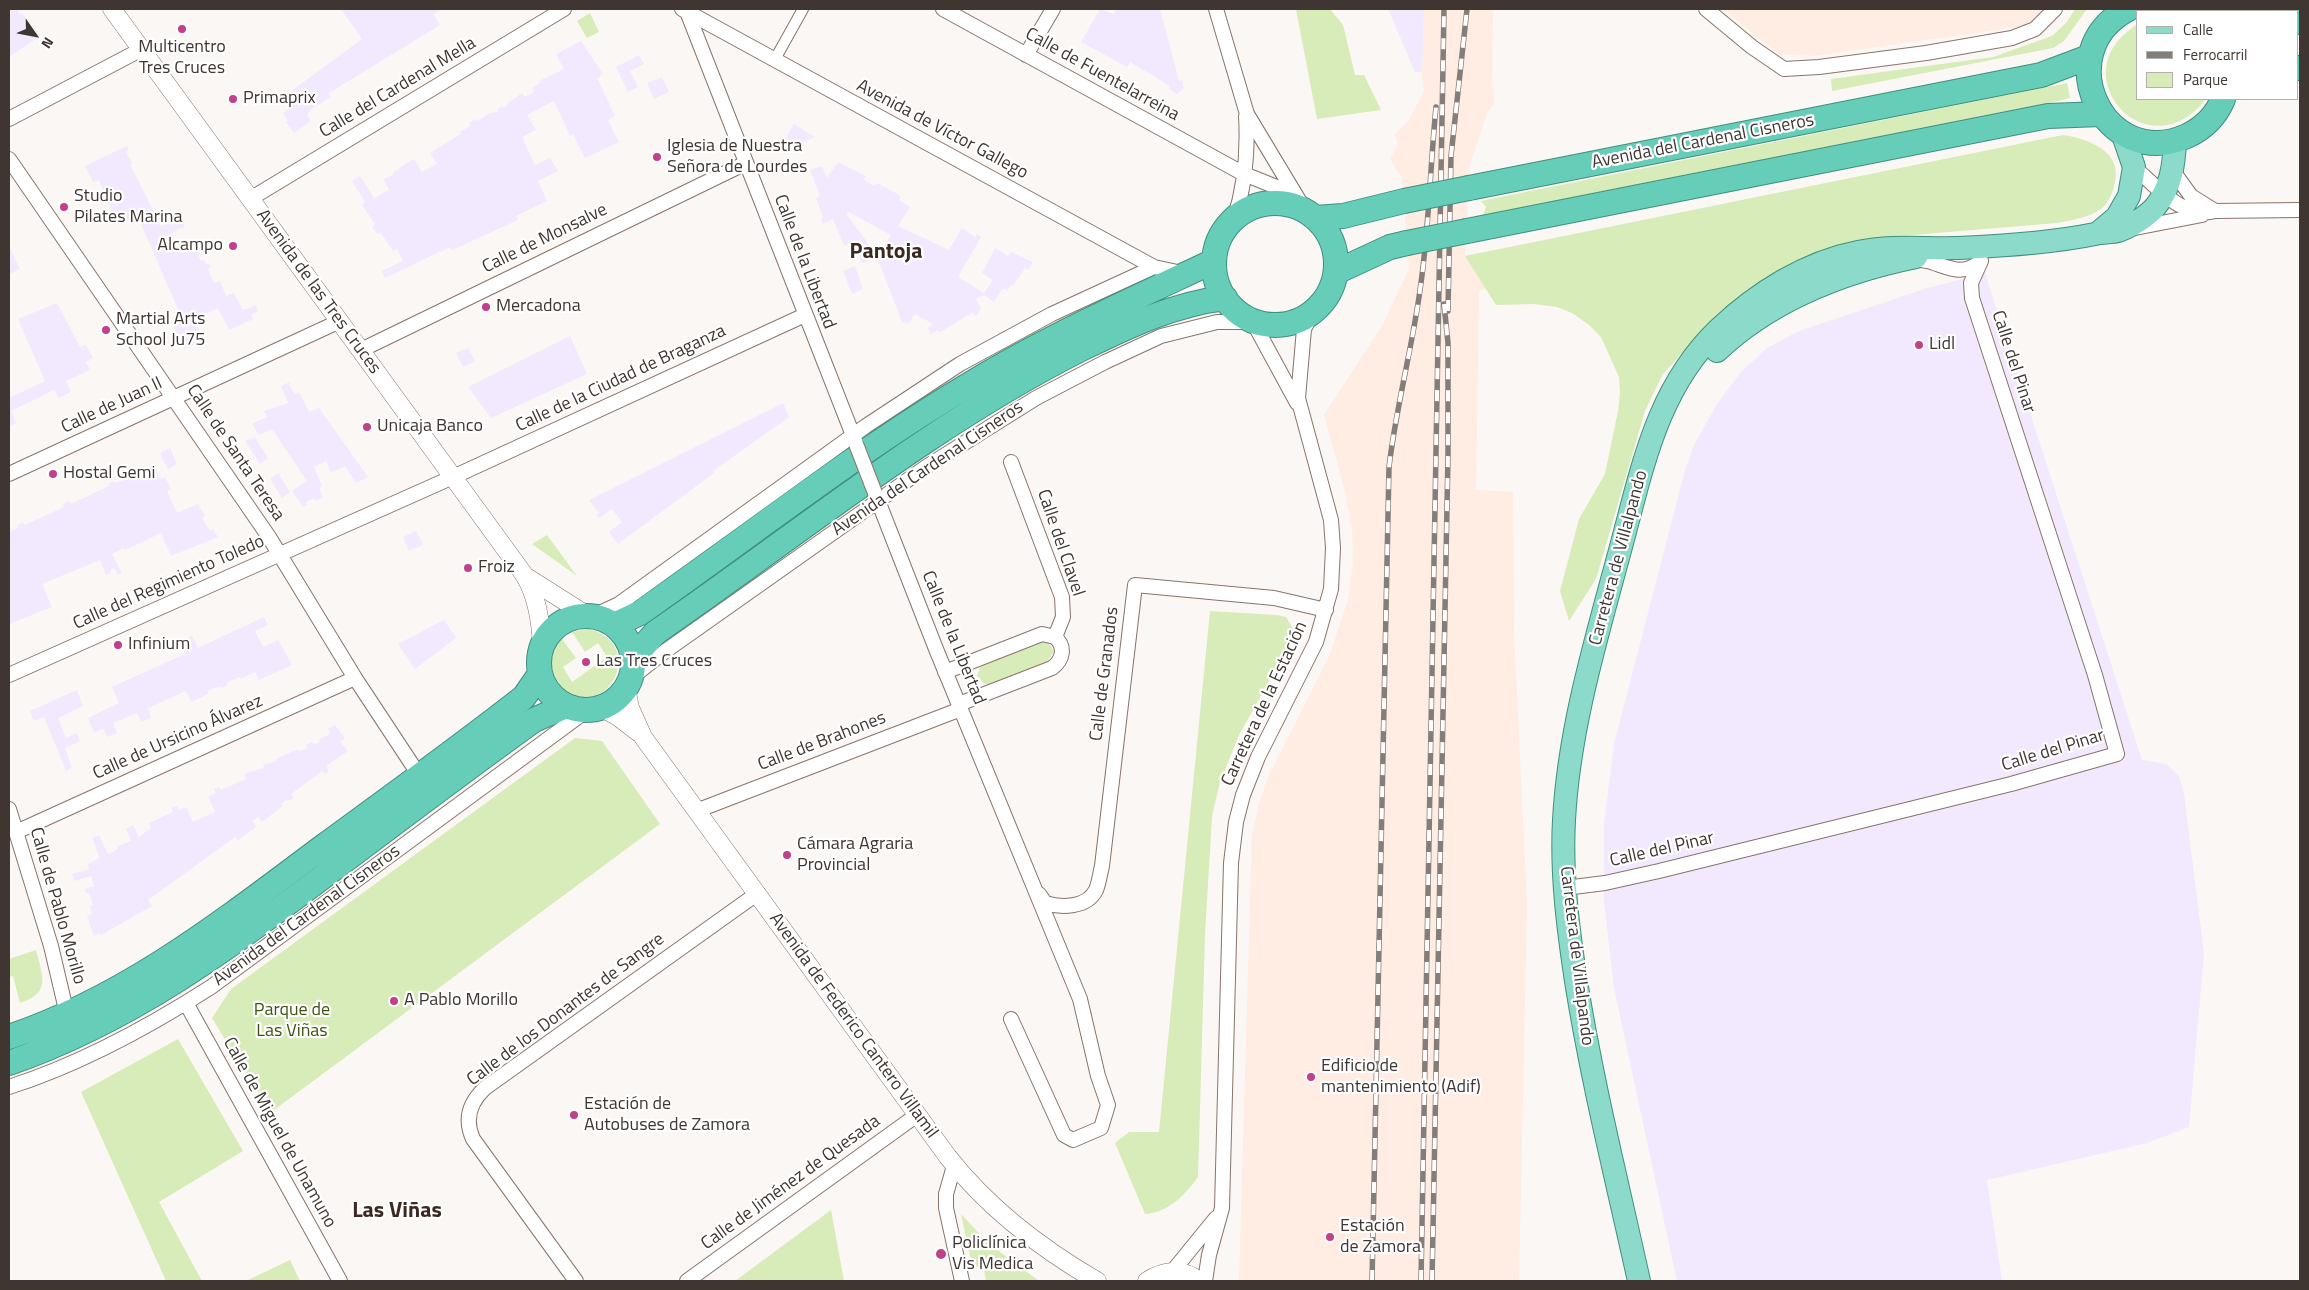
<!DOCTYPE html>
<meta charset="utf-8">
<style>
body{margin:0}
#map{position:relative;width:2309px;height:1290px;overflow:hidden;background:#fbf7f4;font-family:"Titillium Web",sans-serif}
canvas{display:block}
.frame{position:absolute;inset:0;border:10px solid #3f3631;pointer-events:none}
.legend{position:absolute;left:2136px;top:10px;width:162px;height:90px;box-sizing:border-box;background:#fff;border:1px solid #b2afad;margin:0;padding:6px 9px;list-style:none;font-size:15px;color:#3f3631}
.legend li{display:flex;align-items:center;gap:10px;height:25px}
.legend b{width:25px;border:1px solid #b2afad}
.north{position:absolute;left:10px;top:10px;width:50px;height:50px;-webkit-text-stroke:4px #fff;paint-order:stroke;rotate:123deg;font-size:14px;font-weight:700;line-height:20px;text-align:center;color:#3f3631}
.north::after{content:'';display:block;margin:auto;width:18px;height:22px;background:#3f3631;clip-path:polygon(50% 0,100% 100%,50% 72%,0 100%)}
</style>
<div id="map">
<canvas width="2309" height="1290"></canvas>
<div class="frame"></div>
<ul class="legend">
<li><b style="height:6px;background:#8cdaca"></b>Calle</li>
<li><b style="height:6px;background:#847d78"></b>Ferrocarril</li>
<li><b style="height:14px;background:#d7ecb8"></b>Parque</li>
</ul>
<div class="north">N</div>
</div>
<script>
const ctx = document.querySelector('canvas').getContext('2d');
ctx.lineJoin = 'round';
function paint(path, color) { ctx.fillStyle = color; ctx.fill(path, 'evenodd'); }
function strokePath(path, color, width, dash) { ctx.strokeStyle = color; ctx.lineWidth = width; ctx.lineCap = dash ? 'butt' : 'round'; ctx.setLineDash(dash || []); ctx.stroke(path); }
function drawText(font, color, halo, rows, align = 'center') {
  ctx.font = font + ' "Titillium Web",sans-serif'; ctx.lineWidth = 4.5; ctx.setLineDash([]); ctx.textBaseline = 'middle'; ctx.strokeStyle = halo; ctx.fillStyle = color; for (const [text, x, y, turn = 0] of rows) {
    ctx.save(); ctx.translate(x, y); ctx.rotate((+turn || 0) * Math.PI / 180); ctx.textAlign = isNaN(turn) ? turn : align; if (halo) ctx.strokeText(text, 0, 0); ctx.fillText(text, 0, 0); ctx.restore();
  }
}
paint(new Path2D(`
 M 1424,9 L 1493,9 L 1492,85 L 1495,102 L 1487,113 L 1470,165 L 1465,256 L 1486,289 L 1479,290 L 1476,490 L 1513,492 L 1514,634 L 1527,904 L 1519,1281 L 1239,1281 L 1252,836 L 1259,803 L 1269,775 L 1330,654 L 1348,600 L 1353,562 L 1352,529 L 1345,491 L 1324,415 L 1383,324 L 1409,269 L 1402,178 L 1390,159 L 1398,145 L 1395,134 L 1408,122 L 1424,91 L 1422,72 Z
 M 1723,9 L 2050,9 L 2038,24 L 1813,56 L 1778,54 Z`), '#ffece2');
paint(new Path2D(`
 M 9,9 L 16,9 L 20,15 L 22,13 L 26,19 L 24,21 L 31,31 L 35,29 L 40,36 L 9,57 Z
 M 341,9 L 442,9 L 433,14 L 440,25 L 329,93 L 331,97 L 310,110 L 307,115 L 311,121 L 294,133 L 286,122 L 288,121 L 283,113 L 293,105 L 286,95 L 362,39 Z
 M 1100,9 L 1114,14 L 1117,9 L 1160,9 L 1179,81 L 1182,80 L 1184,88 L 1177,94 L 1169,89 L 1170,86 L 1130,62 L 1127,67 L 1081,42 Z
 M 1388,9 L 1424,9 L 1422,72 L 1415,72 Z
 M 581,41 L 603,74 L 597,78 L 615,116 L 608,120 L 619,142 L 585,158 L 573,134 L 570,136 L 554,101 L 527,115 L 536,130 L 522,137 L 535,165 L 550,158 L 558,171 L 538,181 L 547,201 L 516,216 L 518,220 L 452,250 L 450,247 L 385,278 L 382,271 L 403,261 L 397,249 L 393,251 L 381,233 L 377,234 L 372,227 L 375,224 L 362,205 L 365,202 L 352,181 L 360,176 L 374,198 L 389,190 L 383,179 L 393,175 L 393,173 L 402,166 L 414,159 L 422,172 L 437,164 L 430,153 L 461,134 L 460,132 L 470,126 L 469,123 L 475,119 L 477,121 L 490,113 L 498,112 L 497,109 L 502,106 L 504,108 L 509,102 L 522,93 L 525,97 L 534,92 L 532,88 L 540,83 L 539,81 L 564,69 L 556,54 Z
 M 639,55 L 644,64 L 630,71 L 638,87 L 628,92 L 616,67 Z
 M 662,77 L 669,92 L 654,99 L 647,83 Z
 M 794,124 L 815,137 L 790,148 L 786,138 Z
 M 127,146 L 129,150 L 126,152 L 132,163 L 130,164 L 161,226 L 176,222 L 178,219 L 185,224 L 183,228 L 178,228 L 176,231 L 167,236 L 174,251 L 196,241 L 201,253 L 198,255 L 201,261 L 204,260 L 207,265 L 210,264 L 211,267 L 208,269 L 214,283 L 220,281 L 226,296 L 234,293 L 243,310 L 256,305 L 258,311 L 251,315 L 253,319 L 229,330 L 218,308 L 194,319 L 204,341 L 184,349 L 171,321 L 181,316 L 138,217 L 117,225 L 99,180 L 93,182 L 85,166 Z
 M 838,162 L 866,176 L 864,180 L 874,186 L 877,183 L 901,196 L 899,200 L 910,207 L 898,226 L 949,250 L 962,228 L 975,237 L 977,234 L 981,237 L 958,277 L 984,293 L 993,280 L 982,273 L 995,248 L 1008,256 L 1011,252 L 1033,262 L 1028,270 L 1025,268 L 1013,286 L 1011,285 L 1007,291 L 1004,289 L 1001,291 L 994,302 L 984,295 L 976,299 L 981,308 L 976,316 L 972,313 L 940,332 L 938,330 L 931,334 L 928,328 L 933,324 L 915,314 L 909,323 L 902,322 L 877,257 L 862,263 L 853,242 L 844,246 L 833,219 L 823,224 L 821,218 L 823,217 L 816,198 L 820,196 L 810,170 L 822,166 L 827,178 ZM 849,212 L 891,235 L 878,256 L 846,214 Z
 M 9,246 L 20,269 L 9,274 Z
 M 855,266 L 863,289 L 852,294 L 843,271 Z
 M 1985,273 L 2142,760 L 2166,764 L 2179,776 L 2184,794 L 2204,953 L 2189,1127 L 2147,1143 L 1987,1180 L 2002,1281 L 1677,1281 L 1614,988 L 1604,902 L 1604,824 L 1614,744 L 1685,470 L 1694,445 L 1717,404 L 1741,372 L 1767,348 L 1797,332 L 1814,326 L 1927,288 Z
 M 57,303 L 80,347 L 86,345 L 93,358 L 86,362 L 90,370 L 66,381 L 71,392 L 59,398 L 54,390 L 11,411 L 16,423 L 9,426 L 9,398 L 45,381 L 18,319 Z
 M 570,336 L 587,374 L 491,418 L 468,387 Z
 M 468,348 L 475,361 L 463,367 L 456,353 Z
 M 290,382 L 289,385 L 295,394 L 299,392 L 309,412 L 319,408 L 368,477 L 356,483 L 345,466 L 331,473 L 326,461 L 314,467 L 322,486 L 319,488 L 323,497 L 316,501 L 314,498 L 306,502 L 307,505 L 303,507 L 292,491 L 307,481 L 272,429 L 259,435 L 252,424 L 267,417 L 264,411 L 288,403 L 281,386 Z
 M 783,403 L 789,417 L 713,471 L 714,473 L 618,544 L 609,532 L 622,522 L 612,509 L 599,518 L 596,515 L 599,513 L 589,500 Z
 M 255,437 L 268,458 L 260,464 L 245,441 Z
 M 170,448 L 177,464 L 168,469 L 160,453 Z
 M 156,467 L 161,479 L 165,477 L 171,489 L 167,491 L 177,513 L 198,504 L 205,516 L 202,518 L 210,531 L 213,529 L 218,537 L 171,556 L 161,533 L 125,550 L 124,548 L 112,554 L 122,573 L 118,575 L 115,569 L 112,568 L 110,573 L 106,575 L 100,560 L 42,584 L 52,607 L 9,624 L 9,532 L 18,528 L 17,525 L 23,522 L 25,525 L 64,507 L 63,504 L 69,501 L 71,504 L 109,486 L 108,484 L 114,481 L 116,483 Z
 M 278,473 L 290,492 L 282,498 L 270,479 Z
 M 416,531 L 423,545 L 409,551 L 403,537 Z
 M 264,617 L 268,625 L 255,631 L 263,647 L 278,640 L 292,665 L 259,680 L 255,672 L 241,679 L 239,677 L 227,682 L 228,685 L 222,688 L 220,686 L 207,691 L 208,694 L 191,702 L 186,691 L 148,708 L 151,718 L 141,722 L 137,713 L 113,723 L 117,733 L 107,737 L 103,728 L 94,733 L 88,718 L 119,703 L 112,687 L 185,654 L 179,642 L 192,636 L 198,648 Z
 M 444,620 L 456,638 L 415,669 L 398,644 Z
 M 77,690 L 83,706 L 58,718 L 66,738 L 77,733 L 80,741 L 65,748 L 72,768 L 66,771 L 44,717 L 34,721 L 30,711 Z
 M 335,725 L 345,738 L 340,742 L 348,751 L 326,766 L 329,771 L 325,774 L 322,771 L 291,794 L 294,798 L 289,801 L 287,799 L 281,804 L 283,806 L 262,822 L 258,817 L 253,821 L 256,827 L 238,840 L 235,837 L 148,900 L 152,906 L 101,935 L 100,933 L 94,936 L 87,916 L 92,914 L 90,906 L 93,905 L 89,893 L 86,893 L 85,889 L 94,886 L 91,876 L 74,881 L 72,874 L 89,869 L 88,864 L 100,858 L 92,838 L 99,835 L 108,854 L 118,849 L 118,846 L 131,841 L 126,829 L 133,825 L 139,837 L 151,828 L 149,823 L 173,812 L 171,808 L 177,806 L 179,810 L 186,807 L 193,822 L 215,812 L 208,796 L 216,793 L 214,789 L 219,787 L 221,790 L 246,779 L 244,774 L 264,768 L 263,765 L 277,761 L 276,759 L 298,749 L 300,751 L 307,748 L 306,745 L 312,742 L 314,745 L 320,742 L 319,739 L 330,734 L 328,728 Z`), '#f2e9fe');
paint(new Path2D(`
 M 1296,9 L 1330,9 L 1343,25 L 1355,75 L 1364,75 L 1381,110 L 1317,119 Z
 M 2075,9 L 2087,9 L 2064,41 L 2053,48 L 1832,91 L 1831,79 L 1993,57 L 2052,36 L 2066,23 Z
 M 590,13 L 599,32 L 587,38 L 577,21 Z
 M 2138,24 L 2138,99 L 2206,99 C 2148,174 2057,73 2138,24 Z
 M 2067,83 L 2070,98 L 2058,101 L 1483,215 L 1486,207 L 1481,201 Z
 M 2063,135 C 2089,139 2125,152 2114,186 C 2112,195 2108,203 2101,209 C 2089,218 2071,220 2057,223 L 1865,239 L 1760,282 L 1721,311 L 1663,374 L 1645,411 L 1596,579 L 1569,621 L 1560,591 L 1579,519 L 1605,474 L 1618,411 L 1620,393 L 1619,377 L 1601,337 L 1589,325 L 1572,313 L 1557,307 L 1534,304 L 1496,305 L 1465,256 Z
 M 547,535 L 577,576 L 532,544 Z
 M 1210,611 L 1277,615 L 1286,617 L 1295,632 L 1285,653 L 1239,735 L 1220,782 L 1212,816 L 1205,935 L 1198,1177 C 1185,1195 1168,1213 1145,1214 L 1115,1143 L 1129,1132 L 1159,1132 Z
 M 588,629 C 642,640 616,712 572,694 C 564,690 557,683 554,674 C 549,662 553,648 562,639 L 576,658 L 563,667 L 572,682 L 607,657 L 598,643 L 585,652 L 572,632 Z
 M 1045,641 L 1051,646 L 1054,652 L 1045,664 L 992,685 L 984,684 L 977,676 L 982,662 L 1037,642 Z
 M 575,738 L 602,741 L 660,824 L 270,1113 L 212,1018 L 231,989 Z
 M 36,950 C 43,977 51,993 20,1003 L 13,976 L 9,977 L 9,959 Z
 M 178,1039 L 243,1151 L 159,1202 L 202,1281 L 166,1281 L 81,1092 Z
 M 831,1210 L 844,1281 L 735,1281 Z
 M 961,1214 L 988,1243 L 1039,1281 L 986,1281 L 984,1270 L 972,1265 Z
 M 290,1260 L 300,1281 L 246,1281 Z`), '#d7ecb8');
const pedestrian = new Path2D(`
 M 774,61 L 803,9`);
const minor = new Path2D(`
 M 682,9 L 1154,267 L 1182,273
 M 686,9 L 856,443
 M 943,9 L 1244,174 L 1294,194
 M 1216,9 L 1247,114 L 1306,212
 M 1706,9 L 1752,47 L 1784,69 L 1819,67 L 1926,53 L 2012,38 L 2035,29 L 2055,9
 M 1026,55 L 1053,9
 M 9,119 L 142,49
 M 9,159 L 269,537 L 355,678 L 419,775
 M 2134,167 C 2156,186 2183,220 2215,211 L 2300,210
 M 2173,171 L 2191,196 L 2215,211
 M 250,199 L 564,9
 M 1234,220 C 1245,186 1248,150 1246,116
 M 2135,228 L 2202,215
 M 1910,259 C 1918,260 1926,260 1934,263 C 1952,269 1963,275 1980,262
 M 361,350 L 746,163
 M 1011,462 L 1062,597 L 1063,617 L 1055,637
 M 9,474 L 340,321
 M 875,493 L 936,649 L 1080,999 L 1098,1076 L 1108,1105 L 1101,1128 L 1073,1140 L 1064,1135 L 1011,1019
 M 593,616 L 619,604 L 866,426 L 960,364 L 1052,314 L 1154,267
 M 945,672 L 1042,634 L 1055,637 C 1066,647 1063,660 1052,668 L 959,704
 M 9,675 L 453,477 L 805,315
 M 631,678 L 664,652 L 926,467 L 1036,398 L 1105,362 L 1161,336 L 1217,322 L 1253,322 L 1297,403
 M 9,809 L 51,946 L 67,1014
 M 696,811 L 961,709
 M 16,832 L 355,678
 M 1565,888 L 1605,883 L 1659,871 L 2011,784 L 2117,754 L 2095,675 L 1972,298 L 1971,283 L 1981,261
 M 1039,894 L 1045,903 C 1061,908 1087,908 1096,890 C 1099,883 1100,874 1102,866 L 1135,585 L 1274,598 L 1326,610
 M 186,1003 L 340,1281
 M 9,1087 C 81,1064 147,1028 211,987 L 586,711
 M 954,1166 L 946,1194 L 946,1208 L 962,1281
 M 1172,1272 L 1216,1218
 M 576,1281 L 473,1139 C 464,1119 470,1102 485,1088 L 758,893
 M 687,1281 L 917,1115
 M 1205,1281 L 1209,1255 L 1222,1208 L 1231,863 L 1236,822 L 1243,795 L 1258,757 L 1316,642 L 1331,589 L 1333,548 L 1331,520 L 1298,398 L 1304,329 L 1315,309`);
const tertiary = new Path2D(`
 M 112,9 L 525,576 C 537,596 541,623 542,647
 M 525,576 L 588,616
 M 626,688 L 630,708 L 643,737 L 948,1157 C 989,1209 1040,1248 1097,1281
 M 602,708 L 617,716 L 639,733
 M 1147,1281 C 1164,1270 1183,1268 1199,1281`);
const primary = new Path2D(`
 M 2098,233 L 2117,217 L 2129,196 L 2134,167 L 2122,132
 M 1717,351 C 1772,299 1843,272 1916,257
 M 1639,1281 C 1617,1181 1592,1082 1576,981 C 1568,928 1561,874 1564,820 C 1569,726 1598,633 1622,543 C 1643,465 1658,387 1719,329 C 1757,293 1806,262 1858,252 C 1892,245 1924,249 1958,248 C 2003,246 2051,243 2095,234 C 2102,232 2111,233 2118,231 C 2130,227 2148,216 2156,206 C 2171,187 2174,165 2175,141`);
const trunk = new Path2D(`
 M 2128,9 C 2047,52 2104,173 2187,136 C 2204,128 2216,116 2223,99
 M 2189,9 L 2194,11
 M 2298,22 L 2300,22
 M 2298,68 L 2300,68
 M 1469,188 L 2041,75 L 2089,57
 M1214 264a61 61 0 1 1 122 0a61 61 0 1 1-122 0Z
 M 1315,218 L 1343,216 L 1404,201
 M 1467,231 L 2048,116 L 2101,114
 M 1336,272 L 1390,247 L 1407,243
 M539 663a47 47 0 1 1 94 0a47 47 0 1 1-94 0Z
 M 614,625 L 640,613 C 747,538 851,456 962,389 C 1043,339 1129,301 1214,261
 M 633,658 L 655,633 C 796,536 930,425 1083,348 C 1128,326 1174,304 1225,298
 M 9,1037 C 128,997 225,920 324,846 C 391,797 459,748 524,697 L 540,674
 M 9,1063 C 127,1022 225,951 324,876 C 393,824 463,771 534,720 L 566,706`);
strokePath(pedestrian, '#897469', 12);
strokePath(minor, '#897469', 16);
strokePath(tertiary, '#897469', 19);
strokePath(primary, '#3f907d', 24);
strokePath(trunk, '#3f907d', 26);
strokePath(pedestrian, '#fff', 10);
strokePath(minor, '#fff', 14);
strokePath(tertiary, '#fff', 18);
strokePath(primary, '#8cdaca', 22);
strokePath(trunk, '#66ceb8', 24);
const rail = new Path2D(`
 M 1448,311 L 1451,156 L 1467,9
 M 1372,1281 L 1389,467 C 1396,407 1412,349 1420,290 C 1429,230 1430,168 1436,107
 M 1421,1281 L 1444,9
 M 1432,1281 L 1448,455 L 1448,343 L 1444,304`);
strokePath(rail, '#847d78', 5.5);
strokePath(rail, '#fff', 4, [11]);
const minorBridge = new Path2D(`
 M 856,444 L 875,493`);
const trunkBridge = new Path2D(`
 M 1404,201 L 1469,188
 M 1407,243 L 1467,231`);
strokePath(minorBridge, '#897469', 16, []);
strokePath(trunkBridge, '#3f907d', 26, []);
strokePath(minorBridge, '#fff', 14);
strokePath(trunkBridge, '#66ceb8', 24);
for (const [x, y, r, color] of [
 [182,29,5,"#c14089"],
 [233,99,5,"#c14089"],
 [657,157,5,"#c14089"],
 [64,207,5,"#c14089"],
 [233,246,5,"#c14089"],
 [486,307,5,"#c14089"],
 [106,330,5,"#c14089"],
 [1919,345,5,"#c14089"],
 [367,427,5,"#c14089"],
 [53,474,5,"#c14089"],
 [468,568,5,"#c14089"],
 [118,645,5,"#c14089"],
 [586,662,5,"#c14089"],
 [787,855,5,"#c14089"],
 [394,1001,5,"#c14089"],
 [1311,1077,5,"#c14089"],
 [574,1115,5,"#c14089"],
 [1330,1237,5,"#c14089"],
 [941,1254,6,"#c14089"]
]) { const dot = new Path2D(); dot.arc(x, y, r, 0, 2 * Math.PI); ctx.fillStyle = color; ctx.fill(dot); strokePath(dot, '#fff', 2); }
drawText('18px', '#3f3631', '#fff', [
 ["Multicentro",182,48,"center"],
 ["Tres Cruces",182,69,"center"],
 ["Primaprix",243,99],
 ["Iglesia de Nuestra",667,147],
 ["Señora de Lourdes",667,168],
 ["Studio",74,197],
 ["Pilates Marina",74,218],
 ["Alcampo",223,246,"right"],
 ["Mercadona",496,307],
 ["Martial Arts",116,320],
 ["School Ju75",116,341],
 ["Lidl",1929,345],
 ["Unicaja Banco",377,427],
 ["Hostal Gemi",63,474],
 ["Froiz",478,568],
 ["Infinium",128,645],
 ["Las Tres Cruces",596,662],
 ["Cámara Agraria",797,845],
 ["Provincial",797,866],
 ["A Pablo Morillo",404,1001],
 ["Edificio de",1321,1067],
 ["mantenimiento (Adif)",1321,1088],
 ["Estación de",584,1105],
 ["Autobuses de Zamora",584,1126],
 ["Estación",1340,1227],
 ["de Zamora",1340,1248],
 ["Policlínica",952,1244],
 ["Vis Medica",952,1265]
], 'left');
drawText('18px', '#3f3631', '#fff', [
 ["Calle de Fuentelarreina",1102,75,29],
 ["Calle del Cardenal Mella",398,88,-31],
 ["Avenida de Víctor Gallego",942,130,28],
 ["Avenida del Cardenal Cisneros",1703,142,-11],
 ["Calle de Monsalve",545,239,-26],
 ["Calle de la Libertad",804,262,69],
 ["Avenida de las Tres Cruces",318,292,54],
 ["Calle del Pinar",2013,362,72],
 ["Calle de la Ciudad de Braganza",621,379,-25],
 ["Calle de Juan II",112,406,-25],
 ["Calle de Santa Teresa",235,453,56],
 ["Avenida del Cardenal Cisneros",928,469,-34],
 ["Calle del Clavel",1060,543,71],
 ["Carretera de Villalpando",1619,558,-75],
 ["Calle del Regimiento Toledo",169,583,-24],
 ["Calle de la Libertad",953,638,68],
 ["Calle de Granados",1105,674,-83],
 ["Carretera de la Estación",1265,704,-65],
 ["Calle de Ursicino Álvarez",178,738,-24],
 ["Calle de Brahones",822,742,-21],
 ["Calle del Pinar",2053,751,-17],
 ["Calle del Pinar",1662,850,-13],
 ["Calle de Pablo Morillo",57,906,74],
 ["Avenida del Cardenal Cisneros",307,916,-36],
 ["Carretera de Villalpando",1576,956,83],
 ["Calle de los Donantes de Sangre",566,1010,-37],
 ["Avenida de Federico Cantero Villamil",853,1026,54],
 ["Calle de Miguel de Unamuno",279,1133,61],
 ["Calle de Jiménez de Quesada",791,1183,-36]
]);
drawText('18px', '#3d5213', '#fff', [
 ["Parque de",292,1011],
 ["Las Viñas",292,1032]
]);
drawText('bold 22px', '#3b2920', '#fff', [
 ["Pantoja",886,253],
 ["Las Viñas",397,1212]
]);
</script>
